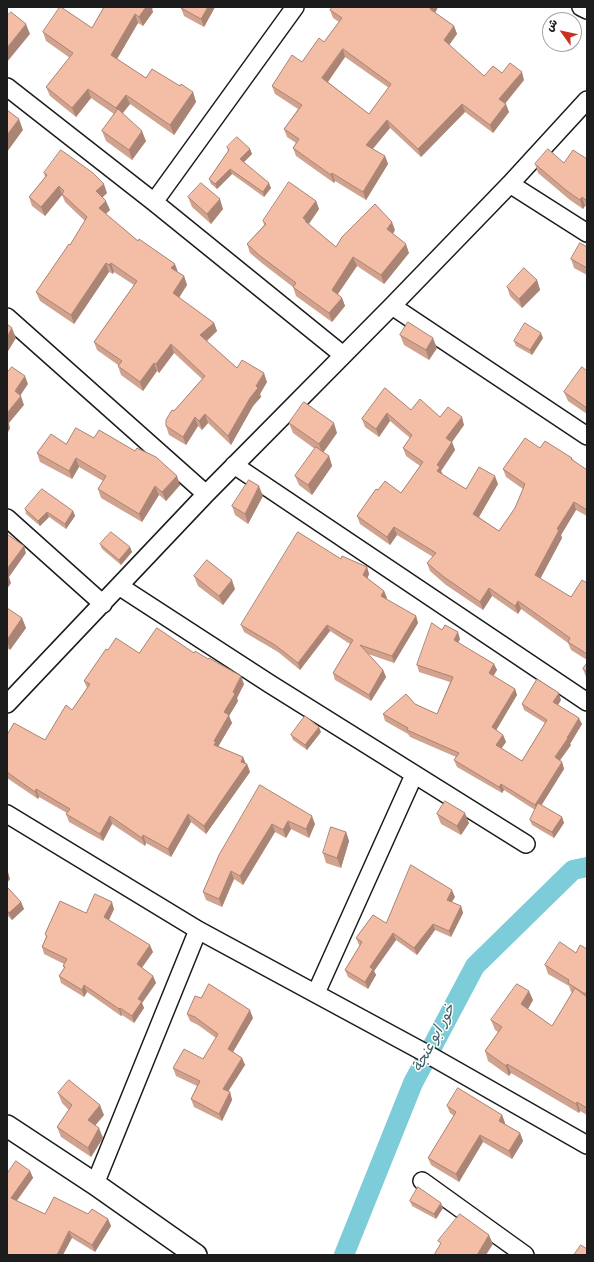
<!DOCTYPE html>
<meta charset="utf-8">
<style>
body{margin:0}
#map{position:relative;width:594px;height:1262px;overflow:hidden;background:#fff;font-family:Dekko,"Playpen Sans Arabic",sans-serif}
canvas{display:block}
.frame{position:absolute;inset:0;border:8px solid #1c1c1c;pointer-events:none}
.north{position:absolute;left:542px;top:12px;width:40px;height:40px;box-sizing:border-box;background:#fff;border:1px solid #a4a4a4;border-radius:50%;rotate:303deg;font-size:11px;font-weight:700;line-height:16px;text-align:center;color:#1c1c1c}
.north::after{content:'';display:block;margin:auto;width:14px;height:18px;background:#c8321e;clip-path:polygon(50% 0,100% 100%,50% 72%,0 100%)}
</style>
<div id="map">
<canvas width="594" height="1262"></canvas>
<div class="frame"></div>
<div class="north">ش</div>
</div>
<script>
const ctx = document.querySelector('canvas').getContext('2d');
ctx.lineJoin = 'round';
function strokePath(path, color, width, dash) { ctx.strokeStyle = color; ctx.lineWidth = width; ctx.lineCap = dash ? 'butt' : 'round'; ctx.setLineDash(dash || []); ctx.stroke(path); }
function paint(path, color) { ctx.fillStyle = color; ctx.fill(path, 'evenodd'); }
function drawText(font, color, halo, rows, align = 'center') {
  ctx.font = font + ' Dekko,"Playpen Sans Arabic",sans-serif'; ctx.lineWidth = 3; ctx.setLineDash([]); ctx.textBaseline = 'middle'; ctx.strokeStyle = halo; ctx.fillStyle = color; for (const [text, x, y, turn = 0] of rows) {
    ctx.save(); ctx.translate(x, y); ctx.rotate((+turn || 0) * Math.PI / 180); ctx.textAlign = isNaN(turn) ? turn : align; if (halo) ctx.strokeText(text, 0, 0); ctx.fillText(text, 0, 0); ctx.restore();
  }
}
strokePath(new Path2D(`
 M 344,1255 L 413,1083 L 475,966 L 573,870 L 587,867`), '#7cccd9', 20);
const minor = new Path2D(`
 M 581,7 L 587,10
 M 7,87 L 154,202 L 343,355
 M 510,184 L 587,233
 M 154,202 L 295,7
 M 392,306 L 587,436
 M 7,317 L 206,494
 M 234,465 L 587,702
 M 7,518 L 103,604
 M 119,586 L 270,684 L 526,844
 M 7,704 L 206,494 L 392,306 L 510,184 L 587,100
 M 7,814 L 198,930 L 429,1055 L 587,1145
 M 316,993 L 414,775
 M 422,1181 L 525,1255
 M 95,1184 L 198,930`);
const tertiary = new Path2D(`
 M 7,1126 L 95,1184 L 196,1255`);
strokePath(minor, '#1c1c1c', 20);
strokePath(tertiary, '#1c1c1c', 24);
strokePath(minor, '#fff', 17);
strokePath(tertiary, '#fff', 21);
paint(new Path2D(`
 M 104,7 L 152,9 L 153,12 L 143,26 L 138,23 L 117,59 L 146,78 L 180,86 L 193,92 L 196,102 L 174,135 L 130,104 L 122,113 L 146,141 L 132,160 L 106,141 L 102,131 L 114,114 L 91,98 L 76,117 L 50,96 L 46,87 L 70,58 L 46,41 L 43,32 L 92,28 Z
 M 181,7 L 215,7 L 204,27 L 184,16 L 181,8 Z
 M 333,7 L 438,7 L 435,13 L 454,26 L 457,34 L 449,45 L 484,76 L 502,73 L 524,80 L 505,104 L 509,112 L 493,133 L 465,112 L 421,157 L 390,128 L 373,149 L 385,156 L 388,164 L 366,200 L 335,181 L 334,183 L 296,156 L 293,148 L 296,143 L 287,137 L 284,129 L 298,109 L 275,94 L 272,86 L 302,62 L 324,42 L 339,22 L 333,18 L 330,10 ZM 345,57 L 389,88 L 369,114 L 328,82 Z
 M 227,147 L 250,149 L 252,154 L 244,162 L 271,188 L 264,197 L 232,174 L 217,189 L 211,184 L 209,179 L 228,151 Z
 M 587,159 L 587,207 L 585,206 L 583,209 L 570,200 L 538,173 L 535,164 L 564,163 Z
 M 44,173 L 107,193 L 102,197 L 110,210 L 106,214 L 138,241 L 178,272 L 184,276 L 187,285 L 179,298 L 214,323 L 217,331 L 207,341 L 237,368 L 267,382 L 260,394 L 261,397 L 253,406 L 231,445 L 208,423 L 202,430 L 198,426 L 186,445 L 169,435 L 166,426 L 174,411 L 202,379 L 174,353 L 159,373 L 157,371 L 143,391 L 121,375 L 118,366 L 118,365 L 97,350 L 94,342 L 134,285 L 114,272 L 113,274 L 109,272 L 74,324 L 40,301 L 36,292 L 70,245 L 85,221 L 65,202 L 62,195 L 45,216 L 32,206 L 29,197 L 45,177 Z
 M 188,197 L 223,209 L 211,224 L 192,207 Z
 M 316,201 L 319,209 L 309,224 L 336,247 L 395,230 L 393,234 L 409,253 L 384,284 L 357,266 L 338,294 L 342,298 L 345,306 L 332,322 L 296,296 L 293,287 L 263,264 L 250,253 L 247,244 L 264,225 L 263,221 Z
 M 587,247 L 587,275 L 574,268 L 571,259 Z
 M 537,280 L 540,290 L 522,308 L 510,296 L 507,287 Z
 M 400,335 L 437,348 L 429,360 L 404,345 Z
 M 543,338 L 532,355 L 516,346 L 514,341 Z
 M 587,371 L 587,414 L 568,401 L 564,392 Z
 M 385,388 L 411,410 L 440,417 L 464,425 L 452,442 L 455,450 L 441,471 L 443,475 L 466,489 L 498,484 L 479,517 L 499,531 L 515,508 L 523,489 L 506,477 L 503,469 L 540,448 L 572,458 L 573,460 L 587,470 L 587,516 L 576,510 L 561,535 L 562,538 L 540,579 L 571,597 L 587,583 L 587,660 L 571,650 L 568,643 L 521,609 L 518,614 L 492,596 L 483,610 L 446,585 L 430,571 L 427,563 L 433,557 L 397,535 L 390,545 L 360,524 L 357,516 L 378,490 L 401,493 L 420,466 L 406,456 L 403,448 L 410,438 L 390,421 L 379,437 L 365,427 L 362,419 Z
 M 289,423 L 337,433 L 323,453 L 329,456 L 332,466 L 312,495 L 299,485 L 295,476 L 315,449 L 293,433 Z
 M 94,438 L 180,485 L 166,501 L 159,495 L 142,522 L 101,498 L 98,489 L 103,481 L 79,467 L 72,479 L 40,462 L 37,453 L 66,444 Z
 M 263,496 L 248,524 L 235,515 L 232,506 Z
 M 25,509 L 73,511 L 75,516 L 66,529 L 49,517 L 40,526 L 26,514 Z
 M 100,544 L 130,547 L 132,552 L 121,565 L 102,549 Z
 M 341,559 L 367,567 L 369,574 L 367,578 L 384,591 L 387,598 L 386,599 L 416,616 L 418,623 L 394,663 L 368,654 L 383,670 L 386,677 L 371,701 L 335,680 L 333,673 L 350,644 L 330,631 L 300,670 L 278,652 L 244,632 L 241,625 Z
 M 194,576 L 235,589 L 223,605 L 198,586 Z
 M 7,608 L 22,618 L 26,628 L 10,650 L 7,648 Z
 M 460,639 L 458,643 L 494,664 L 497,670 L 493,676 L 515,689 L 517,695 L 496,730 L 503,735 L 506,742 L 501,748 L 522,761 L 545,723 L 524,710 L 522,704 L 561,700 L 558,705 L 582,724 L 570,744 L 571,745 L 560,760 L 562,762 L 564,769 L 541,805 L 562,817 L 564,823 L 554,838 L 532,825 L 530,820 L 535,810 L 504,790 L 502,793 L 457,767 L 454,760 L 456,757 L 410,737 L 408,734 L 385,721 L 383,714 L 415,704 L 437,714 L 450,682 L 419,672 L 417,665 Z
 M 108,650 L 139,653 L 194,653 L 244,684 L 237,698 L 238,701 L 229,716 L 232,723 L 218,746 L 243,757 L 246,764 L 247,764 L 250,772 L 206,834 L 191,822 L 171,857 L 146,843 L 145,846 L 112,824 L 103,841 L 69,822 L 66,814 L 67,813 L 39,797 L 38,799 L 7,778 L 7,735 L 45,740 L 72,710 L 87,688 L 84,681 Z
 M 587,663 L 587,678 L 586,677 L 583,669 Z
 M 321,732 L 307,750 L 293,740 L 291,735 Z
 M 260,785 L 315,824 L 309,838 L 291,829 L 286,838 L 275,832 L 243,885 L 234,879 L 222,907 L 206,900 L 203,892 Z
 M 437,814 L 469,823 L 461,835 L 441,824 Z
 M 346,832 L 349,841 L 341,868 L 326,863 L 323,853 Z
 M 7,887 L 21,902 L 24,909 L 12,920 L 7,915 Z
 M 455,897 L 452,902 L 461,906 L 463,913 L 451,937 L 435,930 L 417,955 L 396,940 L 374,971 L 376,975 L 368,989 L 348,977 L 345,970 L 360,946 L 359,945 L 356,938 L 386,923 Z
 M 114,909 L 109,920 L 153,952 L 142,968 L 153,976 L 156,983 L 142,1003 L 144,1008 L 134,1023 L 122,1015 L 121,1016 L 87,992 L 84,997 L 61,983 L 59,976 L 64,968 L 63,966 L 64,964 L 44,954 L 42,947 L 46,937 L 45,934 L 86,913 Z
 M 587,949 L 587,1115 L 580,1111 L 579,1113 L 511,1073 L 509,1076 L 488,1061 L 485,1051 L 498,1032 L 495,1030 L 491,1020 L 533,1000 L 528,1009 L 552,1026 L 572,993 L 571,992 L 569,986 L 548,974 L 545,965 L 576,953 Z
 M 187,1014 L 253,1018 L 233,1052 L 242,1058 L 245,1065 L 228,1092 L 230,1092 L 232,1100 L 222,1121 L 194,1107 L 191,1099 L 197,1086 L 176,1076 L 173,1068 L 203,1059 L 216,1038 L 198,1025 L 190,1021 Z
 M 58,1093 L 104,1115 L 95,1126 L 103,1138 L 91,1157 L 61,1137 L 57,1127 L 69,1110 L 62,1103 Z
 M 447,1106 L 502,1115 L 505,1123 L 505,1124 L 520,1133 L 523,1141 L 512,1159 L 483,1142 L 459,1182 L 431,1165 L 428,1158 L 454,1116 L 450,1113 Z
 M 30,1171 L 33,1178 L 17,1201 L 45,1214 L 88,1214 L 108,1219 L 111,1226 L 95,1252 L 72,1238 L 7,1255 L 7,1174 Z
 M 410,1201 L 443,1208 L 436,1219 L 412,1206 Z`), '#d1a38f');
paint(new Path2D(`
 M 146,7 L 154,7 L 152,9 L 153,12 L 143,26 L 139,17 Z
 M 208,7 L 215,7 L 204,27 L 201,19 Z
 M 431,7 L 438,7 L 433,17 L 430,9 Z
 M 135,14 L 138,23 L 114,64 L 111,55 Z
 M 26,24 L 30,34 L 7,62 L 7,48 Z
 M 454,26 L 457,34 L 447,48 L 444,40 Z
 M 343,49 L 345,57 L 325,86 L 322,78 Z
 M 522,72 L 524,80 L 502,107 L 499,99 Z
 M 88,89 L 91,98 L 76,117 L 72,108 Z
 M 193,92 L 196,102 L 174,135 L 170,125 Z
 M 126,95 L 130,104 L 120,117 L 116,108 Z
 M 462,104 L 465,112 L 421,157 L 418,149 Z
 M 506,104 L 509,112 L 493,133 L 490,125 Z
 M 19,119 L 23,130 L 7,152 L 7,135 Z
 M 387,120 L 390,128 L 369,153 L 366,145 Z
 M 142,131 L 146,141 L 132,160 L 129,150 Z
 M 250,149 L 252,154 L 242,164 L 240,159 Z
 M 385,156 L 388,164 L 366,200 L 363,192 Z
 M 230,169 L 232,174 L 217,189 L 215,184 Z
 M 332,173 L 335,181 L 334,183 L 331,175 Z
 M 269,183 L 271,188 L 264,197 L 263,192 Z
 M 104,184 L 107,193 L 100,200 L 96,191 Z
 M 59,186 L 62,195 L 45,216 L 41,207 Z
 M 582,197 L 585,206 L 583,209 L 580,200 Z
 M 220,199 L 223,209 L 211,224 L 207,214 Z
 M 106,201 L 110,210 L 102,217 L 99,208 Z
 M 316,201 L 319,209 L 308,225 L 303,218 Z
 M 392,222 L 395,230 L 390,238 L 387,229 Z
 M 406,244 L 409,253 L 384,284 L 381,275 Z
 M 353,257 L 357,266 L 335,298 L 332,290 Z
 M 106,263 L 109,272 L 74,324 L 71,315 Z
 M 111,263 L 114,272 L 113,274 L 109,265 Z
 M 175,264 L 178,272 L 171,268 Z
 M 184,276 L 187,285 L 176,302 L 173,293 Z
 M 537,280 L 540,290 L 522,308 L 519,299 Z
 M 342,298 L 345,306 L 332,322 L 329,313 Z
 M 214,323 L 217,331 L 203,344 L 200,335 Z
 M 12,328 L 16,338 L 7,353 L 7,337 Z
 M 541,333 L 543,338 L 532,355 L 530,350 Z
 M 433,338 L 437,348 L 429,360 L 426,350 Z
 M 171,344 L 174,353 L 159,373 L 156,364 Z
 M 154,363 L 157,371 L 143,391 L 140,382 Z
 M 264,373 L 267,382 L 260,394 L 261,397 L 253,406 L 231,445 L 228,436 Z
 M 25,376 L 28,384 L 18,399 L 15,391 Z
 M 21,396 L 24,405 L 9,423 L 10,428 L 7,434 L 7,413 Z
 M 387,413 L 390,421 L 379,437 L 376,429 Z
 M 205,414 L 208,423 L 202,430 L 199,421 Z
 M 195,417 L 198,426 L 186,445 L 183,437 Z
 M 462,417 L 464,425 L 449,446 L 446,438 Z
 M 334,423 L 337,433 L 322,454 L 319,444 Z
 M 452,442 L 455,450 L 441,471 L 443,475 L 437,471 L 437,465 Z
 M 329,456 L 332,466 L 312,495 L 308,485 Z
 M 76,458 L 79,467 L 72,479 L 69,471 Z
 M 177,476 L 180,485 L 166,501 L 162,492 Z
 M 495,476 L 498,484 L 476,522 L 473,514 Z
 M 155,486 L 159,495 L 142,522 L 139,514 Z
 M 259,486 L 263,496 L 248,524 L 245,514 Z
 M 574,502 L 576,510 L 561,535 L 562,538 L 538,583 L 535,575 L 557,529 Z
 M 73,511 L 75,516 L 66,529 L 65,524 Z
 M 47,512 L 49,517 L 40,526 L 38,521 Z
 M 394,527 L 397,535 L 390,545 L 387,537 Z
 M 24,546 L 26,553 L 9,577 L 11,583 L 7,589 L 7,569 Z
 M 130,547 L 132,552 L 121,565 L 119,560 Z
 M 367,567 L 369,574 L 366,582 L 363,575 Z
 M 232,580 L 235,589 L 223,605 L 219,596 Z
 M 489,588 L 492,596 L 483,610 L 480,602 Z
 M 384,591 L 387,598 L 383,603 L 381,596 Z
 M 518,601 L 521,609 L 518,614 L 515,606 Z
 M 416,616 L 418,623 L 394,663 L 392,656 Z
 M 22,618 L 26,628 L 10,650 L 7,640 Z
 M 327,625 L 330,631 L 300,670 L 298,663 Z
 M 458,632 L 460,639 L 456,646 L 454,640 Z
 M 494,664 L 497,670 L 491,680 L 489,673 Z
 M 383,670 L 386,677 L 371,701 L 369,695 Z
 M 241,676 L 244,684 L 237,698 L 238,701 L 229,716 L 232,723 L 218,747 L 214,745 L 214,741 L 224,712 Z
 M 515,689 L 517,695 L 494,734 L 492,727 Z
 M 559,693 L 561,700 L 556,708 L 553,702 Z
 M 579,718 L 582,724 L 570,744 L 571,745 L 558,763 L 555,757 Z
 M 319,727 L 321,732 L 307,750 L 305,745 Z
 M 503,735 L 506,742 L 499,752 L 496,745 Z
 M 243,757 L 246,765 L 247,764 L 250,772 L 206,834 L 204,826 L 241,762 Z
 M 562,762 L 564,769 L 538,811 L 535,805 Z
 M 501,784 L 504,790 L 502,793 L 499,787 Z
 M 36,789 L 39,797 L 38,799 L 35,792 Z
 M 465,813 L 469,823 L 461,835 L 457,826 Z
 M 188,814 L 191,822 L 171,857 L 168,849 Z
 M 110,816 L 112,824 L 103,841 L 100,834 Z
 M 312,816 L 315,824 L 309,838 L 306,829 Z
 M 562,817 L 564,823 L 554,838 L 552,832 Z
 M 288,821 L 291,829 L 286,838 L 283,830 Z
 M 272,824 L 275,832 L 243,885 L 240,876 Z
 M 346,832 L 349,841 L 341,868 L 337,858 Z
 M 143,835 L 146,843 L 145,846 L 142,838 Z
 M 231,871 L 234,879 L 222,907 L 219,899 Z
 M 8,872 L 10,879 L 7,883 L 7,873 Z
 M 452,890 L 455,897 L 449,906 L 447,900 Z
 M 21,902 L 24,909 L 12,920 L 9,913 Z
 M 112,902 L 114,909 L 107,924 L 104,917 Z
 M 461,906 L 463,913 L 451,937 L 449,931 Z
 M 433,924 L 435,930 L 417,955 L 414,948 Z
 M 393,933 L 396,940 L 374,971 L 376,975 L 368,989 L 365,982 L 370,967 Z
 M 150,945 L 153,952 L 139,971 L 137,964 Z
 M 153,976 L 156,983 L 142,1003 L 144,1008 L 134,1023 L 132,1016 L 138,999 Z
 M 84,985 L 87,992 L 84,997 L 82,990 Z
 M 529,991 L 533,1000 L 525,1014 L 521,1004 Z
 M 120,1008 L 122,1015 L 121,1016 L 119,1009 Z
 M 250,1010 L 253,1018 L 230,1057 L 228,1049 Z
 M 242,1058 L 245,1065 L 225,1096 L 223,1089 Z
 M 507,1064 L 511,1073 L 509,1076 L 506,1066 Z
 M 230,1092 L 232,1100 L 222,1121 L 219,1114 Z
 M 577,1102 L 580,1111 L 579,1113 L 576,1104 Z
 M 100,1105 L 104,1115 L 91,1130 L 88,1120 Z
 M 502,1115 L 505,1123 L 502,1128 L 499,1121 Z
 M 99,1128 L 103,1138 L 91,1157 L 88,1148 Z
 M 520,1133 L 523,1141 L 512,1159 L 509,1151 Z
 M 480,1135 L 483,1142 L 459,1182 L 456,1174 Z
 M 30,1171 L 33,1178 L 13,1205 L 11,1198 Z
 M 441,1203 L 443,1208 L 436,1219 L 434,1214 Z
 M 108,1219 L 111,1226 L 95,1252 L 92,1245 Z
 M 69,1231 L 72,1238 L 63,1255 L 57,1255 Z
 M 489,1235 L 493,1244 L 486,1255 L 477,1255 Z`), '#aa8474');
const building = new Path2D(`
 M 60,7 L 61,7 L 92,28 L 104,7 L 146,7 L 139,17 L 135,14 L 111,55 L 146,78 L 152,69 L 180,86 L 181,84 L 193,92 L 170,125 L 126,95 L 116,108 L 88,89 L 72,108 L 46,87 L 73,53 L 43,32 Z
 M 181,7 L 208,7 L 201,19 L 181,8 Z
 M 333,7 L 431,7 L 430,9 L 454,26 L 444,40 L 484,76 L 493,66 L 502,73 L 510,63 L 522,72 L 499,99 L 506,104 L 490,125 L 462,104 L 418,149 L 387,120 L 366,145 L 385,156 L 363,192 L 332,173 L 331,175 L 293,148 L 299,139 L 284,129 L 302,105 L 272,86 L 292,55 L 302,62 L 319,38 L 324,42 L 342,18 L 330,10 ZM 343,49 L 391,84 L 369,114 L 322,78 Z
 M 11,12 L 26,24 L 7,48 L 7,16 Z
 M 118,109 L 142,131 L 129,150 L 102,131 Z
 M 7,110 L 19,119 L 7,135 Z
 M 237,137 L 250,149 L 240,159 L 269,183 L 263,192 L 230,169 L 215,184 L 209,179 L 229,150 L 227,147 Z
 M 548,149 L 564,163 L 573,150 L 587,159 L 587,201 L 582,197 L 580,200 L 567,191 L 535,164 Z
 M 61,150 L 93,173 L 104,184 L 96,191 L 106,201 L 99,208 L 138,241 L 139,239 L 175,264 L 171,268 L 184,276 L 173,293 L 214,323 L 200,335 L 237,368 L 242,360 L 264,373 L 256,386 L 258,388 L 250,398 L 228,436 L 205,414 L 199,421 L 195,417 L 183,437 L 166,426 L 166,420 L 172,410 L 174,411 L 205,376 L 171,344 L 156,364 L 154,363 L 140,382 L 118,366 L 122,361 L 94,342 L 137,281 L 111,263 L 109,265 L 106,263 L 71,315 L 36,292 L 69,244 L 70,245 L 87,217 L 62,194 L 64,191 L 59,186 L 41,207 L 29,197 L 47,175 L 44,173 Z
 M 289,182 L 316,201 L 303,218 L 306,220 L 305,221 L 336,247 L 342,237 L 375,204 L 392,222 L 387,229 L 406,244 L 381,275 L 353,257 L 332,290 L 342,298 L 329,313 L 293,287 L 296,283 L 259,255 L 247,244 L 266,224 L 263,221 Z
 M 201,183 L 220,199 L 207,214 L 188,197 Z
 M 580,243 L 587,247 L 587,268 L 571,259 Z
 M 524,268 L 537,280 L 519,299 L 507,287 Z
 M 408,322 L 433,338 L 426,350 L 400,335 Z
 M 525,323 L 541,333 L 530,350 L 514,341 Z
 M 7,324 L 12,328 L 7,337 Z
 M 12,367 L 25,376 L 15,391 L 21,396 L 7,413 L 7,373 Z
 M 582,367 L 587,371 L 587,408 L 564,392 Z
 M 385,388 L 411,410 L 420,399 L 440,417 L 448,407 L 462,417 L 446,438 L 452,442 L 437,465 L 440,467 L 437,471 L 466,489 L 479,467 L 495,476 L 473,514 L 499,531 L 515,508 L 525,484 L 503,469 L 525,438 L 540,448 L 545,441 L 572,458 L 571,459 L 587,470 L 587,510 L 574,502 L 557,529 L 559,530 L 535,575 L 571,597 L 582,580 L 587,583 L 587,654 L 568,642 L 570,638 L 518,601 L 515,606 L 489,588 L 480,602 L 444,577 L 427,563 L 436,553 L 394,527 L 387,537 L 357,516 L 376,489 L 378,490 L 385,481 L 401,493 L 423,462 L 403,448 L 412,435 L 387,413 L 376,429 L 362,419 Z
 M 304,402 L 334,423 L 319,444 L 289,423 Z
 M 76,428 L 94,438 L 99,430 L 135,451 L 137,448 L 156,457 L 177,476 L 162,492 L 155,486 L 139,514 L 98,489 L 106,476 L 76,458 L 69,471 L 37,453 L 51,434 L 66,444 Z
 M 316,447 L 329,456 L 308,485 L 295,476 Z
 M 249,480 L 259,486 L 245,514 L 232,506 Z
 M 42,489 L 73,511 L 65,524 L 47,512 L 38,521 L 25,509 Z
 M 111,532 L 130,547 L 119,560 L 100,544 Z
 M 298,532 L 341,559 L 342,556 L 367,567 L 363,575 L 384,591 L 381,596 L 416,616 L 392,656 L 360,645 L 383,670 L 369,695 L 333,673 L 353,640 L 327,625 L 298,663 L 275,645 L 241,625 Z
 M 7,534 L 24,546 L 7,569 Z
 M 207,560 L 232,580 L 219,596 L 194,576 Z
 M 7,608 L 22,618 L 7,640 Z
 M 432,623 L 442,630 L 445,625 L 458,632 L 454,640 L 494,664 L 489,673 L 515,689 L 492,727 L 503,735 L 496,745 L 522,761 L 547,720 L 522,704 L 537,679 L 559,693 L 553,702 L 579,718 L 567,738 L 568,738 L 555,757 L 562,762 L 535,805 L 501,784 L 499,787 L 454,760 L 459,753 L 407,730 L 408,728 L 383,714 L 406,694 L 415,704 L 437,714 L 453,677 L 417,665 Z
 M 157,628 L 194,653 L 195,651 L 208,659 L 209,658 L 241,676 L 233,692 L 235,694 L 224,712 L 229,715 L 214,741 L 216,742 L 214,745 L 243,757 L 241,762 L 247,764 L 204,826 L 188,814 L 168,849 L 143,835 L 142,838 L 110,816 L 100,834 L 66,814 L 70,809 L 36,789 L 35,792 L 7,772 L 7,735 L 14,723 L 45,740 L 66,705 L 72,710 L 90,684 L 84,681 L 106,649 L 108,650 L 116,638 L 139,653 Z
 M 587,663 L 587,672 L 583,669 Z
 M 305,716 L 319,727 L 305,745 L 291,735 Z
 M 260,785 L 312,816 L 306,829 L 288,821 L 283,830 L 272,824 L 240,876 L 231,871 L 219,899 L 203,892 L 219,855 Z
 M 445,801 L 465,813 L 457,826 L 437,814 Z
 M 538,803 L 562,817 L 552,832 L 530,820 Z
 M 331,827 L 346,832 L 337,858 L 323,853 Z
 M 411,865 L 452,890 L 447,900 L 461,906 L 449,931 L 433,924 L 414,948 L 393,933 L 370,967 L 373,969 L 365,982 L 345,970 L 362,942 L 356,938 L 373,915 L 386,923 Z
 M 7,887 L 21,902 L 9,913 L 7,910 Z
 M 95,894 L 112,902 L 104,917 L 150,945 L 137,964 L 153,976 L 138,999 L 142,1001 L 132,1016 L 120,1008 L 119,1009 L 84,985 L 82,990 L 59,976 L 65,967 L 63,966 L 67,959 L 42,947 L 47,936 L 45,934 L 60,901 L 86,913 Z
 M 560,942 L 576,953 L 580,945 L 587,949 L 587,991 L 585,994 L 568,983 L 569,980 L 545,965 Z
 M 209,984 L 250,1010 L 228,1049 L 242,1058 L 223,1089 L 230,1092 L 219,1114 L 191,1099 L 200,1081 L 173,1068 L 184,1049 L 203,1059 L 218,1034 L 195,1017 L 187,1014 L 195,996 L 201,998 Z
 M 517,984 L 529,991 L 521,1004 L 552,1026 L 575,988 L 587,997 L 587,1108 L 577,1102 L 576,1104 L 507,1064 L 506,1066 L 485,1051 L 502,1027 L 491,1020 Z
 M 69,1080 L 100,1105 L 88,1120 L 99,1128 L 88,1148 L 57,1127 L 72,1105 L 58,1093 Z
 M 458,1088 L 502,1115 L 499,1121 L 520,1133 L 509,1151 L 480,1135 L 456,1174 L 428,1158 L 456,1112 L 447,1106 Z
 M 16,1161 L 30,1171 L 11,1198 L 45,1214 L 54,1197 L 88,1214 L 92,1209 L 108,1219 L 92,1245 L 69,1231 L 57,1255 L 7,1255 L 7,1174 Z
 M 418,1187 L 441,1203 L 434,1214 L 410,1201 Z
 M 460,1214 L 489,1235 L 477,1255 L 434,1255 L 441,1243 L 438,1241 Z
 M 581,1245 L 587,1249 L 587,1255 L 574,1255 Z`);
paint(building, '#f3bda6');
strokePath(building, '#aa8474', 1);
drawText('italic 15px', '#426268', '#fff', [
 ["خور ابو عنجة",436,1039,-62]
]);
</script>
